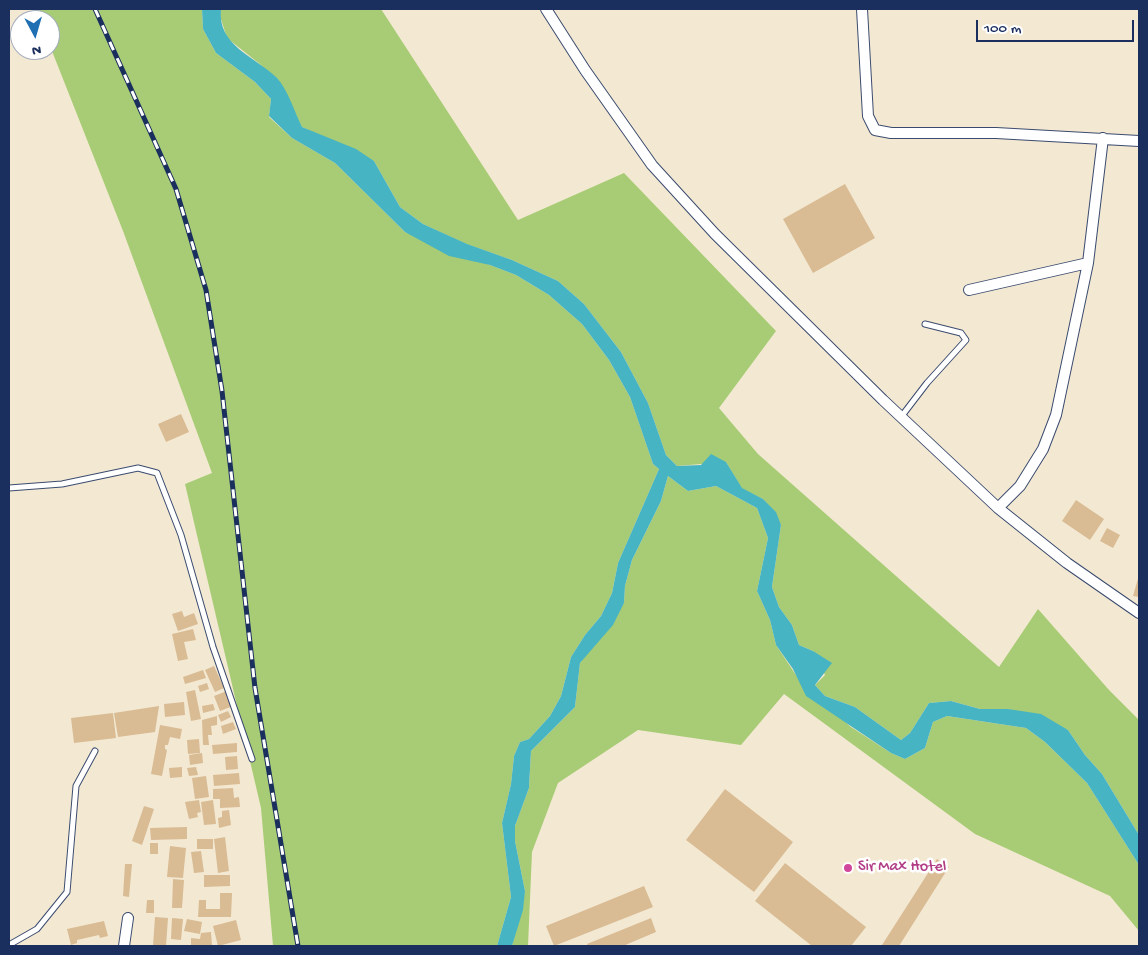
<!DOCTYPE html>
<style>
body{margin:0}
#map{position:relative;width:1148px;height:955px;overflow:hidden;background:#f3e9d2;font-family:"Gochi Hand",sans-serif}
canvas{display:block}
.frame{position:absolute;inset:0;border:10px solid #1b2f5e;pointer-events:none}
.north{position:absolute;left:10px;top:10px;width:50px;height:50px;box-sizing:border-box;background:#fff;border:1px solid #a4acbf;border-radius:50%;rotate:174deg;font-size:14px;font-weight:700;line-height:20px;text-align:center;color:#1b2f5e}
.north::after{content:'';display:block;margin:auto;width:18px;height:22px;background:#1f6fb2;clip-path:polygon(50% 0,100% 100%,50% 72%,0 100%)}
.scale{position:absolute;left:976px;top:20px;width:158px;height:22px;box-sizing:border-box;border:2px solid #1b2f5e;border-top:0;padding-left:6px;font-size:15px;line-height:18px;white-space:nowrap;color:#1b2f5e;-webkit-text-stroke:4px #fff;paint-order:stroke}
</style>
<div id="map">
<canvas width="1148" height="955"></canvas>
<div class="frame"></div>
<div class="north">N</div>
<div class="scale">100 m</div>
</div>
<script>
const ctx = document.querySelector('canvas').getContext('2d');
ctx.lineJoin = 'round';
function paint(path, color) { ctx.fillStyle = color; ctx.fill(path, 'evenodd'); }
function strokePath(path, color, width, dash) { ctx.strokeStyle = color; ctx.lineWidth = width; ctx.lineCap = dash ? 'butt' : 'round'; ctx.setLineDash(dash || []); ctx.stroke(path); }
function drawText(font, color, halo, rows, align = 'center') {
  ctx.font = font + ' "Gochi Hand",sans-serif'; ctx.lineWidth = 5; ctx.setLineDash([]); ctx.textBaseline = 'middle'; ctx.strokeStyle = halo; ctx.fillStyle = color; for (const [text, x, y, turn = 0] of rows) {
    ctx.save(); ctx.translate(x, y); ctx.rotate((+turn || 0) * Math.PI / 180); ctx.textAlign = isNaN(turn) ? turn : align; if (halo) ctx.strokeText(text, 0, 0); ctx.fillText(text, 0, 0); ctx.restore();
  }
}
paint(new Path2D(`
 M 35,9 L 202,9 L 203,29 L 216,53 L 255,82 L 271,99 L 269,117 L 292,138 L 335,163 L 405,232 L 516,275 L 549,295 L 582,324 L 609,360 L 630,397 L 653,464 L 659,469 L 618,563 L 612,593 L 601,616 L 585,635 L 571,657 L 561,696 L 550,716 L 529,739 L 520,742 L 514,756 L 511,784 L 502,823 L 511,897 L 497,946 L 273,946 L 261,808 L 185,484 L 212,473 L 123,231 L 50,46 L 50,20 L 40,20 Z
 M 221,9 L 381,9 L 518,220 L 624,173 L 776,331 L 719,408 L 758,454 L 999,667 L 1038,609 L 1109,690 L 1139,720 L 1139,835 L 1102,774 L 1085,755 L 1068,730 L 1008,709 L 980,709 L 951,701 L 929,703 L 910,733 L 901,740 L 855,707 L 825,696 L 815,685 L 825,675 L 813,651 L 799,645 L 792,625 L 779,607 L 772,587 L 781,525 L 763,499 L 742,489 L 726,462 L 677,466 L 666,455 L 648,403 L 621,352 L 584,304 L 558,281 L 512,260 L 466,244 L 423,224 L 400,207 L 374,161 L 302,127 L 261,65 L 227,38 L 220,16 Z
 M 668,476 L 688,491 L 716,486 L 757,508 L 768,538 L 757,591 L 770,620 L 776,645 L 800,681 L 851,727 L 891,753 L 905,759 L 925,748 L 933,722 L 947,716 L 1026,728 L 1045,742 L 1087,783 L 1139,865 L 1139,931 L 1110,896 L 975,834 L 784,694 L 741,745 L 638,730 L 558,783 L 532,852 L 528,946 L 512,946 L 525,891 L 515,841 L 515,826 L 529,788 L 531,751 L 575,707 L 580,663 L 624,603 L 625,586 L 632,560 L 661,501 Z`), '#a8cc75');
paint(new Path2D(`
 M 202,9 L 221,9 C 217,46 255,56 277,78 C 288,90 295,113 302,127 L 356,149 L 374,161 L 400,207 L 423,224 L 467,244 L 512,260 L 558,281 L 584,304 L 621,352 L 648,403 L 666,455 L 677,466 L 701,465 L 711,454 L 726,462 L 742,488 L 763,499 L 776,512 L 781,525 L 772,587 L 779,607 L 792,625 L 799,645 L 813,651 L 832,663 L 815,685 L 825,696 L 855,707 L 901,740 L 910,733 L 929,703 L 951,701 L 980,709 L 1008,709 L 1041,714 L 1068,730 L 1085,755 L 1102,774 L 1139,835 L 1139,865 L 1087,783 L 1045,742 L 1026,728 L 947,716 L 933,722 L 925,748 L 905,759 L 891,753 L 806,696 L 793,669 L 776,645 L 770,620 L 757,591 L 768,538 L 757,508 L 716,486 L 688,491 L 668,476 L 661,501 L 632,560 L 625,586 L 624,603 L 613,625 L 580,663 L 575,707 L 531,751 L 529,788 L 515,826 L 515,841 L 525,891 L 523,910 L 512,946 L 497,946 L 511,897 L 502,823 L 511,784 L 514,756 L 520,742 L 529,739 L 550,716 L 561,696 L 571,657 L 585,635 L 601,616 L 612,593 L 618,563 L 659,469 L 653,464 L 630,397 L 609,360 L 582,324 L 549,295 L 516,275 L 490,265 L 449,256 L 405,232 L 335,163 L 292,138 L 269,116 L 271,99 L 255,82 L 216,53 L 203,29 Z`), '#47b4c3');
paint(new Path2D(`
 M 845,184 L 875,238 L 813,273 L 783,219 Z
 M 181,414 L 189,432 L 166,442 L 158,424 Z
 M 1076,500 L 1104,519 L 1090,540 L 1062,521 Z
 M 1107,528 L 1120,535 L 1113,548 L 1100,541 Z
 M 1139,575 L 1139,597 L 1133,596 Z
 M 182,611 L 184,617 L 194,613 L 198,624 L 178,631 L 172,614 Z
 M 193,629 L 196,640 L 184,642 L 188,659 L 178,661 L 172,634 Z
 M 214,666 L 224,688 L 215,692 L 205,670 Z
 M 203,670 L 206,678 L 185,684 L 183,677 Z
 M 207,683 L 209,689 L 200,692 L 198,686 Z
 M 195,690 L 201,719 L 191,721 L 186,692 Z
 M 227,691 L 233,706 L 220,711 L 214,696 Z
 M 184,702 L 185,715 L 165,717 L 164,704 Z
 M 213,704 L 215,710 L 203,713 L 202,706 Z
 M 159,706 L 155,732 L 118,737 L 114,713 Z
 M 228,711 L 231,717 L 221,722 L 218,715 Z
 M 113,713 L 116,738 L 74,743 L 71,718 Z
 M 217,716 L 217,725 L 211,726 L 212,735 L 208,735 L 209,745 L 203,745 L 202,720 Z
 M 233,722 L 236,729 L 223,734 L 221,726 Z
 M 160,725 L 182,729 L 180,739 L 170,737 L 168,745 L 165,745 L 165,749 L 167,750 L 162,776 L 151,774 Z
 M 199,739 L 200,753 L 188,754 L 187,740 Z
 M 237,743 L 237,752 L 213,754 L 212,745 Z
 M 202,753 L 203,763 L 190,765 L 189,755 Z
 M 237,756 L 238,769 L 226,770 L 225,757 Z
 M 182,767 L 182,777 L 170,778 L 169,768 Z
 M 196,767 L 198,775 L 189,776 L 187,768 Z
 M 239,773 L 240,784 L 214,786 L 213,775 Z
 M 206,776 L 209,797 L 195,799 L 192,778 Z
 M 233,788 L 234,798 L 239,797 L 240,807 L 220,808 L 220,799 L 213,799 L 213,789 Z
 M 725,789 L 793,842 L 754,892 L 686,840 Z
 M 199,800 L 201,812 L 197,813 L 198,817 L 189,819 L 185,802 Z
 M 213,800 L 216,824 L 204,825 L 201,802 Z
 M 144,806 L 154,809 L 142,845 L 132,841 Z
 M 229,810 L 231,825 L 219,828 L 218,818 L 222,817 L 222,811 Z
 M 187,827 L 187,839 L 151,840 L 150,828 Z
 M 225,837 L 229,871 L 218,873 L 214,839 Z
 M 197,839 L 213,839 L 213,849 L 197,849 Z
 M 150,843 L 158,843 L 158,854 L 150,854 Z
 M 170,846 L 186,848 L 183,878 L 167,877 Z
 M 201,851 L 204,872 L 194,873 L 191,852 Z
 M 937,859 L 949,867 L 899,946 L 882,945 Z
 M 785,863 L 866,927 L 851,946 L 812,946 L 755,901 Z
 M 125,864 L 132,864 L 129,897 L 123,896 Z
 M 204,875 L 230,875 L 230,886 L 204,887 Z
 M 173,879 L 184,880 L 182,908 L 172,908 Z
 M 644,886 L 653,907 L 554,946 L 546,926 Z
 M 220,893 L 232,893 L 231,917 L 198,917 L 199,900 L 206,900 L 206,909 L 220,909 Z
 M 147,900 L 154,900 L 154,913 L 146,913 Z
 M 155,917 L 168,918 L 166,946 L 153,946 Z
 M 172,918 L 183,919 L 181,940 L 171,939 Z
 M 651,918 L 656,932 L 623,946 L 588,946 L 587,944 Z
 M 187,919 L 202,922 L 200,934 L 184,931 Z
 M 236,920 L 241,940 L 218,946 L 213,926 Z
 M 104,921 L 108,936 L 100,938 L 99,935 L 77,940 L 77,943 L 71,945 L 67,929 Z
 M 211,932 L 212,946 L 191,946 L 191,938 L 200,939 L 201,933 Z`), '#d9bb94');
const service = new Path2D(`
 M 901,417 L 927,383 L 966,340 L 961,333 L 925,324
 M 9,488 L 62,484 L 138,468 L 157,473 L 181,535 L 213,647 L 252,759
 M 9,945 L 37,929 L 67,892 L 76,786 L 95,751`);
const minor = new Path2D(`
 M 546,9 L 585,70 L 652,165 L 715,234 L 883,400 L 998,508 L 1067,563 L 1139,613
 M 862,9 L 868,116 L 875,130 L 891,133 L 996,133 L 1139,141
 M 969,290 L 1088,263
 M 998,508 L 1020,486 L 1043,449 L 1056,415 L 1088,263 L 1103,138
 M 124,946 L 128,918`);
strokePath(service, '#3b4b6f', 7);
strokePath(minor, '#3b4b6f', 12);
strokePath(service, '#fff', 5);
strokePath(minor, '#fff', 10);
const rail = new Path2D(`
 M 95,9 L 176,189 L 206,290 L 222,391 L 255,688 L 298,946`);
strokePath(rail, '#1b2f5e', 5);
strokePath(rail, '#fff', 3, [9]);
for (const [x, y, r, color] of [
 [848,868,5,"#d1479c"]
]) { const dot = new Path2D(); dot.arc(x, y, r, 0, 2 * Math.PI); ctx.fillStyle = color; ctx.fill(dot); strokePath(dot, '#fff', 2); }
drawText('16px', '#b23c85', '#fff', [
 ["Sir Max Hotel",858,868]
], 'left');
</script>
